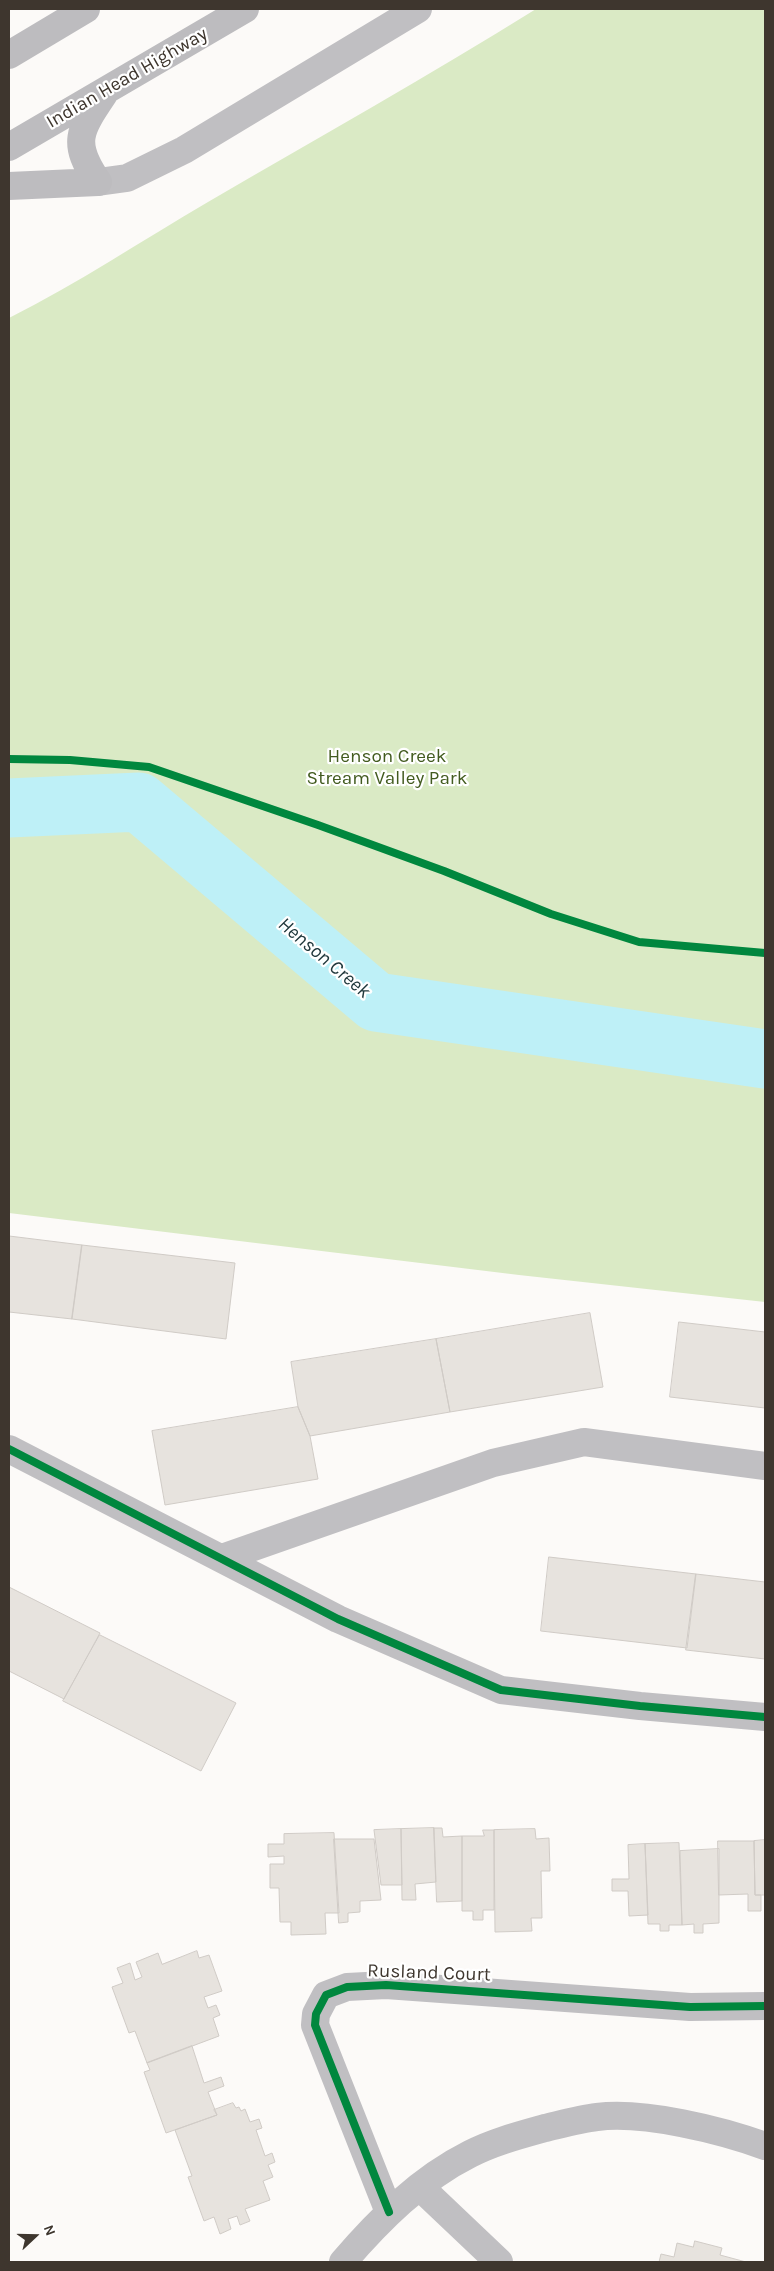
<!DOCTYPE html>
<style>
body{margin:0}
#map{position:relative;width:774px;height:2271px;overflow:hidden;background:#fcfaf8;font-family:Karla,sans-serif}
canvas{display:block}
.frame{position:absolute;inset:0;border:10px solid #3e362e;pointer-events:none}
.north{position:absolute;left:10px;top:2211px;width:50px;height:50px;-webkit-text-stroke:4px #fff;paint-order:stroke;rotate:69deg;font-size:14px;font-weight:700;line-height:20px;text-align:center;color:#3e362e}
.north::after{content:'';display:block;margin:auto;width:18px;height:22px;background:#3e362e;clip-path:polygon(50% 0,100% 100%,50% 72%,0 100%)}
</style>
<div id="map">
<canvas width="774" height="2271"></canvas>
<div class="frame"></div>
<div class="north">N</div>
</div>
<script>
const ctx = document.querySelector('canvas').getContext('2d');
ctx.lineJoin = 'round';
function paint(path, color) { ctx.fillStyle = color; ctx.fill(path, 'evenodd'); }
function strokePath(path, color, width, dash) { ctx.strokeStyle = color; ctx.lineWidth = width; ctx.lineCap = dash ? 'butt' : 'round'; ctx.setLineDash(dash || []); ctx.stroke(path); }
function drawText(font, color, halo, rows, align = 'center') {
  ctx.font = font + ' Karla,sans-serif'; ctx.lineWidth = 4.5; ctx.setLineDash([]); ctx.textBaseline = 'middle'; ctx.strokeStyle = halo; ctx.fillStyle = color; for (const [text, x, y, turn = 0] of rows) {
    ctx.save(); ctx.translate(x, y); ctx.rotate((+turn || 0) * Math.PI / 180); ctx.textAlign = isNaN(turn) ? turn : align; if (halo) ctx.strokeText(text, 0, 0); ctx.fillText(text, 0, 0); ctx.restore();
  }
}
paint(new Path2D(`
 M 536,9 L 765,9 L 765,1302 L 519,1275 L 9,1213 L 9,318 C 79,283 141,241 208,202 C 318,138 428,76 536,9 Z`), '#daeac5');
strokePath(new Path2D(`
 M 9,808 L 139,802 L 376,1002 L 765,1059`), '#bef0f7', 59);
const building = new Path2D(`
 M 9,1236 L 82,1245 L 72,1319 L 9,1312 Z
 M 82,1245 L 235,1263 L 226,1339 L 72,1319 Z
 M 590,1313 L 603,1387 L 450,1412 L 436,1339 Z
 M 679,1322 L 765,1332 L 765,1408 L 670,1397 Z
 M 436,1339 L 450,1412 L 310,1436 L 298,1407 L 291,1362 Z
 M 298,1407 L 310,1436 L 318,1479 L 165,1505 L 152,1431 Z
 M 549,1557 L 696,1574 L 687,1648 L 541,1631 Z
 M 696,1574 L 765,1582 L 765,1659 L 686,1650 Z
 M 9,1587 L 100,1633 L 64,1699 L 9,1671 Z
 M 100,1635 L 236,1703 L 201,1771 L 63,1701 Z
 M 434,1828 L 442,1828 L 443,1837 L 462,1836 L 462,1901 L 437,1902 Z
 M 434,1828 L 436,1882 L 415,1884 L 416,1900 L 402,1900 L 401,1829 Z
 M 401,1829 L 402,1885 L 381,1885 L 374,1830 Z
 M 535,1829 L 536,1839 L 549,1838 L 550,1871 L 541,1871 L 542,1918 L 531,1918 L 532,1931 L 495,1932 L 494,1830 Z
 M 483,1830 L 494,1830 L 494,1910 L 483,1910 L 483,1920 L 473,1920 L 473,1911 L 462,1911 L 462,1836 L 484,1836 Z
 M 334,1833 L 339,1913 L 325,1913 L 326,1934 L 291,1935 L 291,1922 L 280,1922 L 279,1888 L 270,1888 L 270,1864 L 284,1864 L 284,1856 L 268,1857 L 268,1844 L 284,1844 L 284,1834 Z
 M 334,1839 L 374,1839 L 381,1900 L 360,1901 L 360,1912 L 348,1913 L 348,1922 L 339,1923 Z
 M 765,1840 L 765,1895 L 755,1895 L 754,1841 Z
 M 718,1841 L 754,1841 L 755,1895 L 761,1895 L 761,1911 L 748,1911 L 748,1894 L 719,1895 Z
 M 679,1843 L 682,1925 L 669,1925 L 669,1931 L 660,1931 L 660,1924 L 648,1924 L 645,1844 Z
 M 645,1844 L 648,1915 L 629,1916 L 628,1891 L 612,1891 L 612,1879 L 629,1879 L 628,1845 Z
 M 719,1849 L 719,1923 L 703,1924 L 703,1933 L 694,1933 L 694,1924 L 682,1925 L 680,1851 Z
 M 197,1951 L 199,1958 L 209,1955 L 222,1991 L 204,1997 L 208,2008 L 216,2005 L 220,2015 L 213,2018 L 219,2036 L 147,2063 L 135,2031 L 129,2033 L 112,1987 L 123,1983 L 117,1968 L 130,1963 L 135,1980 L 142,1977 L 136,1962 L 158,1953 L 162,1964 Z
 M 192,2046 L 204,2083 L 221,2077 L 224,2086 L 208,2092 L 217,2115 L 166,2133 L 144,2072 L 150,2070 L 147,2063 Z
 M 233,2103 L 236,2108 L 239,2107 L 241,2111 L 245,2109 L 250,2122 L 259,2119 L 262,2128 L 256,2130 L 265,2156 L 272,2153 L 275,2162 L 268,2165 L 273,2177 L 263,2181 L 270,2200 L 245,2209 L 250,2221 L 240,2225 L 237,2216 L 228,2219 L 231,2229 L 220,2234 L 214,2217 L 204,2221 L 188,2177 L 192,2176 L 175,2130 L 217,2115 L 214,2110 Z
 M 695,2241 L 722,2248 L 720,2255 L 746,2262 L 659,2262 L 661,2254 L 674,2257 L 677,2243 L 693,2247 Z`);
paint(building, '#e7e3de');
strokePath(building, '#d0cbc6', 1);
strokePath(new Path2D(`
 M 98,182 L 127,178 L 184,150 L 418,9
 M 9,1449 L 338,1619 L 501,1690 L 640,1706 L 765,1717
 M 222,1558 L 493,1463 L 584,1442 L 765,1466
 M 420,2187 L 499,2262
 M 389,2212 L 315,2025 L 316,2014 L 326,1995 L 347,1987 L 386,1985 L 690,2007 L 765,2006
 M 343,2262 C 379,2220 420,2179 470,2154 C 493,2142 520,2135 545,2128 C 562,2124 580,2119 597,2117 C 644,2111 721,2130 765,2146`), '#c0bfc2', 28);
strokePath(new Path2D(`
 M 9,55 L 86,9
 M 9,147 L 245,9
 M 98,182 C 71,143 79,131 104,94
 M 9,186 L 98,182`), '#bdbcbf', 28);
strokePath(new Path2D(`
 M 9,759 L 70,760 L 149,767 L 318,825 L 444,871 L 551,914 L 639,942 L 765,953
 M 9,1449 L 338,1619 L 501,1690 L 640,1706 L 765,1717
 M 389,2212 L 315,2025 L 316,2014 L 326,1995 L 347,1987 L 386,1985 L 690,2007 L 765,2006`), '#00873e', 8);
drawText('19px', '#3e362e', '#fff', [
 ["Indian Head Highway",127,78,-30],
 ["Rusland Court",429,1973,2]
]);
drawText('19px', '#425b1f', '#fff', [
 ["Henson Creek",387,757],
 ["Stream Valley Park",387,779]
]);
drawText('italic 20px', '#20383c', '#fff', [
 ["Henson Creek",324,958,40]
]);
</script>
